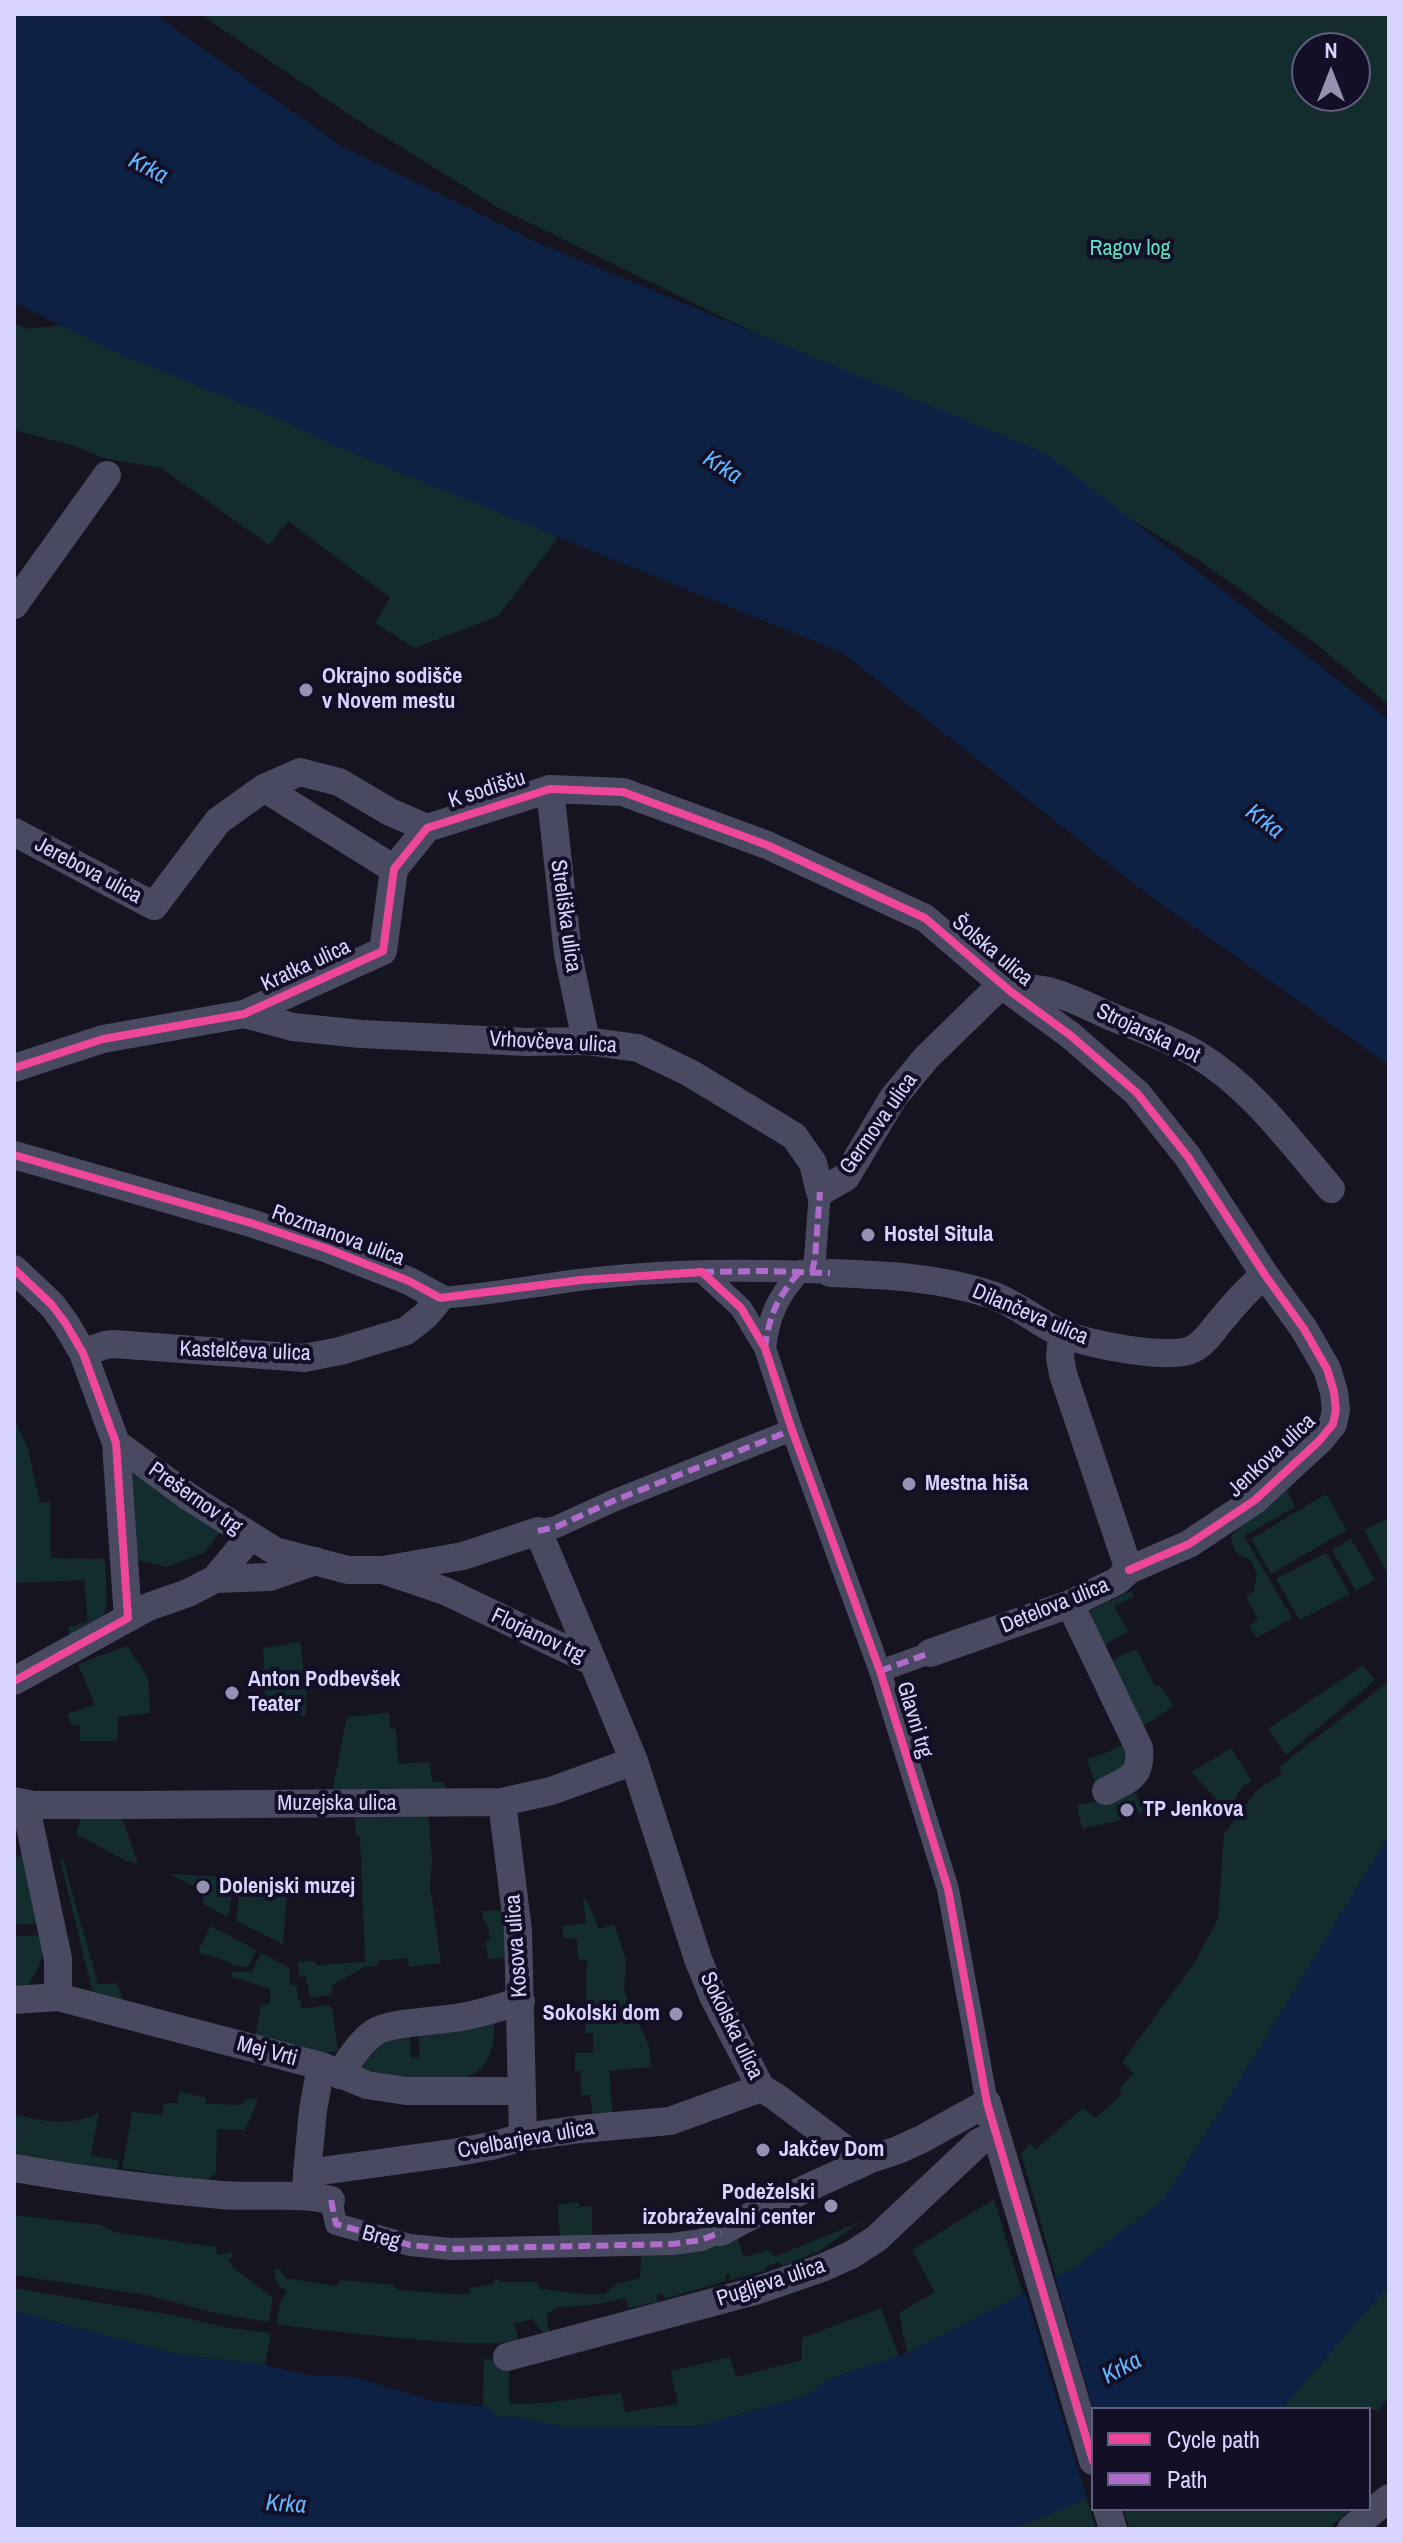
<!DOCTYPE html>
<meta charset="utf-8">
<style>
body{margin:0}
#map{position:relative;width:1403px;height:2543px;overflow:hidden;background:#161421;font-family:"Archivo Narrow",sans-serif}
canvas{display:block}
.frame{position:absolute;inset:0;border:16px solid #d9d4ff;pointer-events:none}
.legend{position:absolute;left:1091px;top:2407px;width:280px;height:104px;box-sizing:border-box;background:#130f26;border:2px solid #625e7d;margin:0;padding:10px 14px;list-style:none;font-size:24px;color:#d9d4ff}
.legend li{display:flex;align-items:center;gap:16px;height:40px}
.legend b{width:40px;border:2px solid #625e7d}
.north{position:absolute;left:1291px;top:32px;width:80px;height:80px;box-sizing:border-box;background:#130f26;border:2px solid #625e7d;border-radius:50%;rotate:0deg;font-size:22px;font-weight:700;line-height:32px;text-align:center;color:#d9d4ff}
.north::after{content:'';display:block;margin:auto;width:28px;height:36px;background:#9591b1;clip-path:polygon(50% 0,100% 100%,50% 72%,0 100%)}
</style>
<div id="map">
<canvas width="1403" height="2543"></canvas>
<div class="frame"></div>
<ul class="legend">
<li><b style="height:10px;background:#ed469a"></b>Cycle path</li>
<li><b style="height:10px;background:#b06ccc"></b>Path</li>
</ul>
<div class="north">N</div>
</div>
<script>
const ctx = document.querySelector('canvas').getContext('2d');
ctx.lineJoin = 'round';
function paint(path, color) { ctx.fillStyle = color; ctx.fill(path, 'evenodd'); }
function strokePath(path, color, width, dash) { ctx.strokeStyle = color; ctx.lineWidth = width; ctx.lineCap = dash ? 'butt' : 'round'; ctx.setLineDash(dash || []); ctx.stroke(path); }
function drawText(font, color, halo, rows, align = 'center') {
  ctx.font = font + ' "Archivo Narrow",sans-serif'; ctx.lineWidth = 8; ctx.setLineDash([]); ctx.textBaseline = 'middle'; ctx.strokeStyle = halo; ctx.fillStyle = color; for (const [text, x, y, turn = 0] of rows) {
    ctx.save(); ctx.translate(x, y); ctx.rotate((+turn || 0) * Math.PI / 180); ctx.textAlign = isNaN(turn) ? turn : align; if (halo) ctx.strokeText(text, 0, 0); ctx.fillText(text, 0, 0); ctx.restore();
  }
}
paint(new Path2D(`
 M 200,14 L 1389,14 L 1389,705 L 1316,644 L 1200,561 L 1062,477 L 958,425 L 732,322 L 499,208 L 356,119 ZM 1307,48 L 1355,48 L 1355,96 L 1307,96 Z
 M 14,323 L 28,329 L 70,324 L 509,511 L 558,538 L 498,616 L 415,648 L 375,623 L 390,598 L 288,521 L 269,545 L 161,468 L 103,458 L 75,446 L 14,430 Z
 M 14,1417 L 28,1449 L 40,1503 L 50,1501 L 51,1558 L 105,1559 L 107,1601 L 103,1618 L 70,1636 L 68,1627 L 88,1622 L 84,1580 L 14,1583 Z
 M 127,1470 L 223,1528 L 204,1553 L 167,1567 L 132,1559 Z
 M 1285,1485 L 1295,1507 L 1244,1536 L 1292,1618 L 1257,1638 L 1249,1626 L 1258,1619 L 1246,1597 L 1254,1591 L 1257,1574 L 1251,1560 C 1236,1555 1234,1551 1231,1536 Z
 M 1326,1494 L 1347,1530 L 1271,1574 L 1251,1539 Z
 M 1389,1518 L 1389,1573 L 1388,1574 L 1364,1530 Z
 M 1351,1539 L 1375,1579 L 1356,1591 L 1332,1550 Z
 M 1326,1553 L 1350,1594 L 1300,1620 L 1276,1579 Z
 M 1131,1591 L 1134,1596 L 1114,1606 L 1128,1632 L 1103,1645 L 1089,1611 Z
 M 300,1642 L 306,1688 L 306,1716 L 266,1714 L 263,1648 Z
 M 127,1646 L 148,1678 L 150,1713 L 118,1717 L 117,1741 L 80,1741 L 80,1726 L 71,1724 L 67,1714 L 95,1705 L 78,1664 Z
 M 1136,1649 L 1155,1686 L 1160,1685 L 1174,1706 L 1139,1729 L 1110,1661 Z
 M 1363,1665 L 1375,1680 L 1286,1755 L 1268,1729 Z
 M 1389,1681 L 1389,1835 L 1235,2088 L 1163,2200 L 1075,2267 L 1056,2277 L 1021,2153 L 1030,2144 L 1036,2149 L 1083,2108 L 1096,2118 L 1122,2094 L 1119,2089 L 1134,2073 L 1122,2062 L 1195,1962 L 1218,1919 L 1224,1834 L 1257,1790 L 1282,1774 L 1279,1767 Z
 M 389,1713 L 390,1728 L 396,1729 L 398,1764 L 430,1762 L 432,1782 L 444,1782 L 446,1795 L 332,1793 L 347,1717 Z
 M 1119,1746 L 1125,1746 L 1128,1757 L 1120,1770 L 1095,1783 L 1087,1759 L 1106,1753 Z
 M 1231,1748 L 1252,1781 L 1242,1787 L 1227,1812 L 1192,1772 Z
 M 1133,1792 L 1149,1811 L 1139,1814 L 1134,1801 L 1116,1806 L 1120,1820 L 1082,1829 L 1077,1805 L 1108,1800 Z
 M 84,1811 L 117,1816 L 124,1822 L 138,1865 L 129,1860 L 128,1862 L 76,1834 Z
 M 428,1813 L 432,1859 L 430,1885 L 441,1963 L 409,1967 L 408,1958 L 378,1961 L 377,1966 L 364,1967 L 333,1985 L 331,1995 L 310,1998 L 306,1977 L 299,1976 L 298,1962 L 315,1961 L 317,1965 L 365,1962 L 360,1836 L 356,1836 L 355,1817 Z
 M 22,1855 L 43,1923 L 14,1925 L 14,1857 Z
 M 60,1859 L 63,1860 L 98,1984 L 117,1983 L 123,1999 L 107,1998 L 92,1990 Z
 M 170,1874 L 222,1877 L 221,1886 L 233,1888 L 228,1917 L 203,1904 L 203,1891 Z
 M 262,1880 L 288,1881 L 283,1944 L 236,1921 L 240,1889 L 261,1890 Z
 M 583,1899 L 588,1902 L 599,1929 L 614,1924 L 626,1959 L 624,1990 L 649,2046 L 651,2067 L 609,2071 L 613,2116 L 593,2117 L 590,2095 L 581,2095 L 581,2071 L 575,2071 L 575,2053 L 593,2053 L 593,2033 L 585,2033 L 587,1960 L 578,1959 L 577,1939 L 564,1938 L 562,1926 L 586,1923 Z
 M 506,1910 L 513,1957 L 488,1959 L 486,1941 L 490,1940 L 488,1925 L 485,1925 L 482,1911 Z
 M 211,1926 L 256,1950 L 248,1967 L 231,1965 L 230,1962 L 200,1953 L 199,1949 Z
 M 46,1935 C 43,1959 37,1983 14,1995 L 14,1936 Z
 M 261,1953 L 290,1968 L 290,1984 L 297,1986 L 298,2001 L 301,2001 L 301,2009 L 328,2005 L 332,2007 L 338,2051 L 320,2053 L 254,2043 L 261,2005 L 270,2004 L 270,1989 L 232,1977 L 232,1972 L 252,1972 Z
 M 494,2021 C 499,2106 416,2079 363,2070 L 357,2061 L 374,2043 L 410,2032 L 411,2058 L 420,2057 L 418,2031 Z
 M 179,2091 L 205,2098 L 206,2104 L 242,2105 L 246,2098 L 258,2100 L 245,2130 L 217,2129 L 216,2173 L 205,2181 L 122,2168 L 132,2112 L 162,2115 L 164,2103 L 178,2103 Z
 M 99,2113 L 91,2155 L 120,2161 L 116,2171 L 14,2157 L 14,2114 C 45,2122 69,2127 99,2113 Z
 M 994,2199 L 1023,2294 L 907,2353 L 899,2313 L 935,2292 L 912,2250 Z
 M 578,2202 L 580,2207 L 592,2206 L 592,2240 L 560,2241 L 558,2205 Z
 M 14,2215 L 101,2225 C 118,2237 136,2234 156,2238 C 177,2242 197,2245 219,2247 L 215,2249 L 217,2254 L 221,2255 L 232,2252 L 232,2258 L 228,2259 L 232,2267 L 273,2297 L 269,2322 L 219,2314 L 147,2295 L 14,2275 Z
 M 860,2222 L 821,2250 L 783,2266 L 779,2262 L 766,2267 L 764,2271 L 730,2280 L 730,2274 L 725,2275 L 726,2281 L 664,2299 L 663,2294 L 657,2294 L 657,2302 L 629,2308 L 625,2298 L 600,2304 L 556,2308 L 546,2315 L 550,2334 L 545,2335 L 532,2319 L 514,2324 L 519,2341 C 487,2345 457,2343 425,2340 C 375,2336 326,2331 276,2324 L 280,2303 L 287,2291 L 277,2284 L 274,2269 L 280,2269 L 285,2278 L 337,2286 L 341,2280 L 393,2285 L 398,2290 C 423,2291 445,2295 470,2294 L 470,2288 L 493,2284 L 496,2277 L 500,2282 L 536,2282 L 540,2289 L 592,2295 L 605,2294 L 616,2284 L 640,2278 L 641,2256 L 736,2234 L 744,2257 L 769,2250 L 774,2257 Z
 M 1389,2284 L 1389,2397 L 1378,2411 L 1369,2409 L 1278,2409 Z
 M 14,2288 L 177,2316 L 229,2328 L 271,2333 L 265,2365 L 176,2354 L 14,2311 Z
 M 881,2308 L 899,2356 L 829,2379 L 808,2395 L 699,2426 L 569,2428 L 514,2417 L 496,2416 L 487,2407 L 483,2407 L 484,2359 L 509,2362 L 509,2404 L 546,2403 L 621,2393 L 625,2412 L 678,2404 L 671,2371 L 730,2357 L 736,2377 L 802,2360 L 802,2338 Z
 M 1087,2499 L 1096,2529 L 1012,2529 Z
 M 1123,2509 L 1352,2509 L 1328,2529 L 1130,2529 Z`), '#132c2d');
paint(new Path2D(`
 M 14,14 L 154,14 L 341,146 L 543,245 L 1047,454 L 1389,720 L 1389,1065 L 1146,893 L 843,653 L 342,449 L 267,414 L 119,354 L 14,302 Z
 M 1389,1835 L 1389,2285 L 1282,2409 L 1093,2409 L 1093,2497 L 1012,2529 L 14,2529 L 14,2311 L 176,2354 L 265,2365 L 309,2375 L 354,2377 L 433,2401 L 487,2407 L 496,2416 L 514,2417 L 569,2428 L 699,2426 L 808,2395 L 829,2379 L 907,2353 L 1075,2267 L 1163,2200 L 1235,2088 Z`), '#0d2144');
paint(new Path2D(`
 M 1054,2273 L 1093,2409 L 1093,2501 L 1088,2503 L 1024,2289 Z`), '#161421');
strokePath(new Path2D(`
 M 702,1272 L 741,1308 L 765,1348 L 792,1430 L 880,1671 L 948,1889 L 987,2103
 M 812,1272 L 815,1258 L 820,1192
 M 440,1298 C 486,1295 532,1286 579,1280 C 659,1270 749,1269 830,1273
 M 765,1348 C 769,1314 778,1297 800,1271
 M 538,1531 L 556,1527 L 613,1501 L 792,1430
 M 880,1671 L 930,1653
 M 331,2200 L 336,2224 L 410,2245 L 451,2249 L 673,2244 L 701,2240 L 721,2232`), '#4a4962', 22);
strokePath(new Path2D(`
 M 14,605 L 107,475
 M 264,788 L 394,869
 M 550,789 L 568,954 L 586,1041
 M 14,832 L 154,906 L 218,821 L 264,788 L 300,772 L 339,782 L 390,812 L 427,828
 M 1010,991 C 1041,982 1075,1000 1103,1013 C 1134,1027 1168,1037 1198,1055 C 1252,1088 1290,1141 1331,1189
 M 244,1014 L 293,1027 L 361,1034 L 527,1042 L 586,1041 L 638,1048 L 690,1073 L 794,1136 L 813,1163 L 820,1192 L 846,1177 L 893,1098 L 926,1058 L 1002,984
 M 14,1068 L 103,1039 L 244,1014 L 383,951 L 394,869 L 427,828 L 550,789 L 623,792 L 767,845 L 925,918 L 1010,991 L 1070,1035 L 1137,1093 L 1188,1157 L 1265,1275 L 1304,1329 L 1327,1369 L 1334,1392 L 1336,1410 L 1333,1424 L 1319,1441 L 1255,1500 L 1189,1544 L 1129,1570
 M 14,1155 L 251,1223 L 325,1248 L 409,1281 L 440,1298 L 426,1315 L 406,1331 L 340,1351 L 304,1358 L 114,1344 L 105,1345 L 83,1353
 M 14,1269 L 52,1305 L 66,1324 L 83,1353 L 116,1443 L 189,1497 L 275,1551 L 348,1570 L 383,1570 L 463,1556 L 538,1531 L 593,1662
 M 830,1273 C 884,1275 940,1277 992,1295 C 1017,1304 1037,1322 1061,1333 C 1085,1344 1171,1361 1193,1349 C 1203,1344 1211,1333 1218,1324 C 1233,1306 1247,1289 1265,1275
 M 116,1443 L 128,1618
 M 383,1570 L 445,1591 L 593,1662 L 634,1761 L 698,1959 L 713,1996 L 761,2088 L 776,2097 L 854,2156 L 871,2159 L 898,2150 L 922,2139 L 987,2103 L 1093,2461
 M 215,1579 L 270,1577 L 315,1561
 M 1070,1604 L 1139,1748 C 1142,1777 1129,1779 1106,1791
 M 930,1653 L 1070,1604 L 1117,1581 L 1129,1570 L 1063,1374 L 1060,1358 L 1062,1334
 M 14,1681 L 148,1607 L 188,1593 L 215,1579 L 250,1537
 M 14,1801 L 33,1805 L 130,1805 L 502,1802 L 551,1791 L 634,1761
 M 502,1802 L 518,1931 L 523,2137
 M 33,1805 L 28,1817 L 58,1959 L 58,1997
 M 14,2000 L 58,1997 L 321,2066 L 367,2085 L 406,2091 L 521,2091
 M 340,2075 C 349,2059 360,2042 375,2032 C 389,2022 441,2021 461,2017 C 481,2014 501,2007 521,2001
 M 14,2168 C 82,2180 152,2189 221,2195 C 258,2198 294,2192 331,2200
 M 307,2173 L 313,2110 L 321,2066
 M 306,2194 L 307,2173 L 452,2153 L 491,2146 L 523,2137 L 581,2129 L 670,2121 L 761,2088
 M 721,2232 L 781,2200 L 871,2159
 M 507,2357 L 755,2291 L 822,2268 L 851,2255 L 876,2239 L 979,2142 L 995,2135
 M 1107,2509 L 1113,2529
 M 1351,2529 L 1389,2498`), '#4a4962', 28);
strokePath(new Path2D(`
 M 702,1272 L 763,1271 L 830,1273
 M 812,1272 L 815,1258 L 820,1192
 M 765,1348 C 769,1314 778,1297 800,1271
 M 538,1531 L 556,1527 L 613,1501 L 792,1430
 M 880,1671 L 930,1653
 M 331,2200 L 336,2224 L 410,2245 L 451,2249 L 673,2244 L 701,2240 L 721,2232`), '#b06ccc', 6, [12, 6]);
strokePath(new Path2D(`
 M 14,1068 L 103,1039 L 244,1014 L 383,951 L 394,869 L 427,828 L 550,789 L 623,792 L 767,845 L 925,918 L 1010,991 L 1070,1035 L 1137,1093 L 1188,1157 L 1265,1275 L 1304,1329 L 1327,1369 L 1334,1392 L 1336,1410 L 1333,1424 L 1319,1441 L 1255,1500 L 1189,1544 L 1129,1570
 M 14,1155 L 251,1223 L 325,1248 L 409,1281 L 440,1298 L 581,1280 L 702,1272 L 741,1308 L 765,1348 L 792,1430 L 880,1671 L 948,1889 L 987,2103 L 1093,2461
 M 14,1269 L 52,1305 L 66,1324 L 83,1353 L 116,1443 L 128,1618 L 14,1681`), '#ed469a', 8);
for (const [x, y, r, color] of [
 [306,690,8,"#9591b1"],
 [868,1235,8,"#9591b1"],
 [909,1484,8,"#9591b1"],
 [232,1693,8,"#9591b1"],
 [1127,1810,8,"#9591b1"],
 [203,1887,8,"#9591b1"],
 [676,2014,8,"#9591b1"],
 [763,2150,8,"#9591b1"],
 [831,2206,8,"#9591b1"]
]) { const dot = new Path2D(); dot.arc(x, y, r, 0, 2 * Math.PI); ctx.fillStyle = color; ctx.fill(dot); strokePath(dot, '#130f26', 3); }
drawText('22px', '#5fe0c0', '#130f26', [
 ["Ragov log",1130,249]
]);
drawText('bold 22px', '#d9d4ff', '#130f26', [
 ["Okrajno sodišče",322,677],
 ["v Novem mestu",322,702],
 ["Hostel Situla",884,1235],
 ["Mestna hiša",925,1484],
 ["Anton Podbevšek",248,1680],
 ["Teater",248,1705],
 ["TP Jenkova",1143,1810],
 ["Dolenjski muzej",219,1887],
 ["Sokolski dom",660,2014,"right"],
 ["Jakčev Dom",779,2150],
 ["Podeželski",815,2193,"right"],
 ["izobraževalni center",815,2218,"right"]
], 'left');
drawText('22px', '#d9d4ff', '#130f26', [
 ["K sodišču",487,790,-18],
 ["Jerebova ulica",88,871,28],
 ["Streliška ulica",565,916,82],
 ["Šolska ulica",992,951,40],
 ["Kratka ulica",306,966,-25],
 ["Strojarska pot",1148,1034,25],
 ["Vrhovčeva ulica",553,1043,3],
 ["Germova ulica",879,1124,-55],
 ["Rozmanova ulica",338,1236,20],
 ["Dilančeva ulica",1030,1315,23],
 ["Kastelčeva ulica",245,1352,2],
 ["Jenkova ulica",1272,1456,-43],
 ["Prešernov trg",195,1499,35],
 ["Detelova ulica",1055,1606,-22],
 ["Florjanov trg",538,1636,25],
 ["Glavni trg",914,1720,73],
 ["Muzejska ulica",337,1804],
 ["Kosova ulica",517,1946,-94],
 ["Sokolska ulica",731,2026,64],
 ["Mej Vrti",267,2052,15],
 ["Cvelbarjeva ulica",526,2140,-10],
 ["Breg",381,2238,15],
 ["Pugljeva ulica",771,2283,-18]
]);
drawText('italic 24px', '#62b6ff', '#130f26', [
 ["Krka",148,169,27],
 ["Krka",722,468,32],
 ["Krka",1264,822,37],
 ["Krka",1122,2369,-28],
 ["Krka",286,2505,4]
]);
</script>
